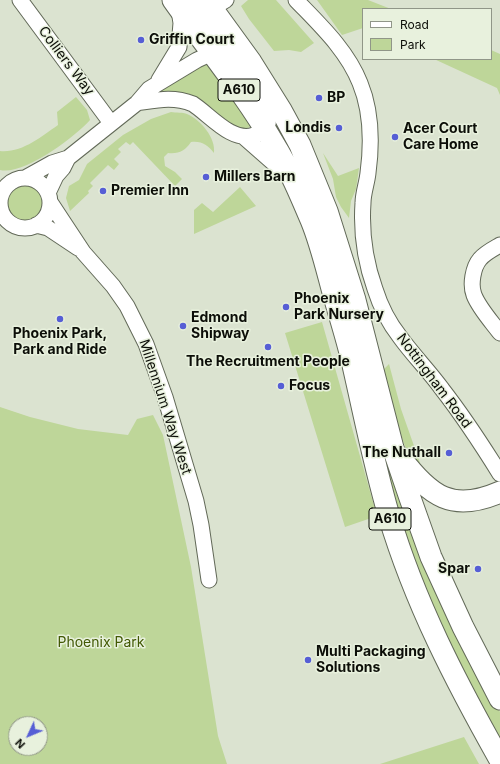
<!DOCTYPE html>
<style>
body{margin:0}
#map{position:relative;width:500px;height:764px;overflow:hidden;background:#dbe3d0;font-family:Inter,sans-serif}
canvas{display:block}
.legend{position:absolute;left:362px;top:8px;width:130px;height:52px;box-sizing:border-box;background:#e8f1dd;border:1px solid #909688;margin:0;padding:5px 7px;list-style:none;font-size:12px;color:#0c0e08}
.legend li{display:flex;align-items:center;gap:8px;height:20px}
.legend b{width:20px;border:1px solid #909688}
.north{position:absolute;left:8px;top:716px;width:40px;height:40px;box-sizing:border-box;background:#e8f1dd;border:1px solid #909688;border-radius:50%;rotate:226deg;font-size:11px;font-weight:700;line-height:16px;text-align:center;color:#0c0e08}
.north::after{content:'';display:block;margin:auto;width:14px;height:18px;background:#565ed5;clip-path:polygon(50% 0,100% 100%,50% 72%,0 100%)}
</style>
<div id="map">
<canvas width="500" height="764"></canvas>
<ul class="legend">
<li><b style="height:5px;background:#fff"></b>Road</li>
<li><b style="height:11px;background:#bed699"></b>Park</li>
</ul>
<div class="north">N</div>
</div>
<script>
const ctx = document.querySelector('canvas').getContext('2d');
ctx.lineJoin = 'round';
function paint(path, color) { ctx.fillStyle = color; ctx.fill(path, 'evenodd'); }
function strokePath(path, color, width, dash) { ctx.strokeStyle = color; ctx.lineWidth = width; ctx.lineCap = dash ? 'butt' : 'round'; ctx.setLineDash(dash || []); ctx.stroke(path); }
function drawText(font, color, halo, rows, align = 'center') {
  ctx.font = font + ' Inter,sans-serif'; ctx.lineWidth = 3; ctx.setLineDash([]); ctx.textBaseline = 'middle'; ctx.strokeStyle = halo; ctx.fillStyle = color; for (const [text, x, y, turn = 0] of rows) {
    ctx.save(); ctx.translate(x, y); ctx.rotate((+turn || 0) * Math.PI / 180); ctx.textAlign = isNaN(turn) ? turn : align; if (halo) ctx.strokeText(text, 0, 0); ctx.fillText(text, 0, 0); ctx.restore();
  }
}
paint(new Path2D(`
 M 248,0 L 276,0 L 314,43 L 301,52 L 289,50 L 274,51 L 249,19 L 241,6 Z
 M 317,0 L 368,0 L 391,9 L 363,9 L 363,28 L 342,35 Z
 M 491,50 L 500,54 L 500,95 L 497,88 L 434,59 L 491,59 Z
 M 210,62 L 254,124 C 232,143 211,102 191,95 C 180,91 166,92 154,92 L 202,65 Z
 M 76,97 L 87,110 L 90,120 C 75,137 23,176 0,170 L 0,151 C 22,153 41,137 58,125 L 57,112 Z
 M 171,112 C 176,113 183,112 187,114 C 201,120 216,138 214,153 C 207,145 203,141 191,142 C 185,151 179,154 168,153 L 164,157 L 165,166 L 175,172 L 182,179 L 175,186 L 133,142 L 130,145 L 126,142 L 118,149 L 121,152 L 114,159 L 119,164 L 114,170 L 108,165 L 90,183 L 93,186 L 88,191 L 89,193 L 70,211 L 66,198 L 69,186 L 79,180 L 87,164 L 123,135 L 151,119 Z
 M 277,121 L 297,156 L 450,614 L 500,712 L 500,748 L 421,594 L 287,145 L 276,128 Z
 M 323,153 L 338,176 L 359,168 L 356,189 L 351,201 L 349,218 L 341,207 L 336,197 L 333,179 Z
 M7 203a18 18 0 1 1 36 0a18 18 0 1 1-36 0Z
 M 240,187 L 256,206 L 194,234 L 194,210 L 202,203 L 213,212 Z
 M 322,322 L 377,516 L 345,527 L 285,333 Z
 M 389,364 L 401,409 L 425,477 L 410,461 L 401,435 L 383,370 Z
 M 0,407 L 30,417 L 78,429 L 128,435 L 137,419 L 153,415 L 163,435 L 191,567 L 218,736 L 227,764 L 0,764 ZM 16,724 L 40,724 L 40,748 L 16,748 Z
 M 464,737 L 479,764 L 380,764 Z`), '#bed699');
const minor = new Path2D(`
 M 20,0 L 111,123
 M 296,0 C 320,25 347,50 360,83 C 372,112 372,143 368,173 C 367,183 363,193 363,203 C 361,232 365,261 375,289 C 380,305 389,323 400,337 C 413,355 429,371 442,389 C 463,416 482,445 500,474
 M 204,13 L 226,0
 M 159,80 L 179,47 L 181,23 L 179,10
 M 137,103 C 157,100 173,96 193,104 C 210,115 232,143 254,135 C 258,134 262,132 265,129 C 272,121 267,110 263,103 L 192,0
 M 244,137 L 285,173
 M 25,178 L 52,163 L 68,158 L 137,103 L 149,89 L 197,60 L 221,49
 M0 203a25 25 0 1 1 50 0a25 25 0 1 1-50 0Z
 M 48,193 L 56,176 L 63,168 L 68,158
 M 50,202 L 83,252 L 113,286 L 127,306 L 146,344 L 165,397 L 196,501 L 201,525 L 209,580
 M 36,225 L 48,228 L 78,248
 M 500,245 C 493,249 485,253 480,259 C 473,267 470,285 474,295 C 479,308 491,321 500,333`);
const highway = new Path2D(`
 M 173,0 C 207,48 245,94 274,144 C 289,168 300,194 311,220 C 321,244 327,271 334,296 C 340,318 347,339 352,361 C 364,413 374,465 389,516 C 415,603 456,682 500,760
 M 206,0 L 251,62 L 281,110 L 300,145 L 327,211 L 355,300 L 393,448 L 410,498 L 431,557 L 463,627 L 500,699
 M 401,458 C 430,496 452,513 500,492`);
strokePath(minor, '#626958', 17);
strokePath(highway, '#626958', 23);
strokePath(minor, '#fff', 15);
strokePath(highway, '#fff', 21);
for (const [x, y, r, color] of [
 [141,40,4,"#565ed5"],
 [319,98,4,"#565ed5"],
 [339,128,4,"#565ed5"],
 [395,137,4,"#565ed5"],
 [206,177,4,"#565ed5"],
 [103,191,4,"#565ed5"],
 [286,307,4,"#565ed5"],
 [60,319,4,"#565ed5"],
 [183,326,4,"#565ed5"],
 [268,347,4,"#565ed5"],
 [281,386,4,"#565ed5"],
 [449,453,4,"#565ed5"],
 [478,569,4,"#565ed5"],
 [308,660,4,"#565ed5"]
]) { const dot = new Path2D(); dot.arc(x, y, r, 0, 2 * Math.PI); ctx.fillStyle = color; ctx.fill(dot); strokePath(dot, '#e8f1dd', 1.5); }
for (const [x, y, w] of [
 [239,90,42],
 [390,519,42]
]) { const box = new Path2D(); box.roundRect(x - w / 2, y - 11, w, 22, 3); ctx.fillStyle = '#e8f1dd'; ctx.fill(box); strokePath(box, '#0c0e08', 1); }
drawText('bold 13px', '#0c0e08', null, [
 ["A610",239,90],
 ["A610",390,519]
]);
drawText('bold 14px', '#0c0e08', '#e8f1dd', [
 ["Griffin Court",149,40],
 ["BP",327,98],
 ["Londis",331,128,"right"],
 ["Acer Court",403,129],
 ["Care Home",403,145],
 ["Millers Barn",214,177],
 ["Premier Inn",111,191],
 ["Phoenix",294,299],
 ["Park Nursery",294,315],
 ["Edmond",191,318],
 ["Shipway",191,334],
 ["Phoenix Park,",60,334,"center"],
 ["Park and Ride",60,350,"center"],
 ["The Recruitment People",268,362,"center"],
 ["Focus",289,386],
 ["The Nuthall",441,453,"right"],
 ["Spar",470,569,"right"],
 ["Multi Packaging",316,652],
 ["Solutions",316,668]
], 'left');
drawText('14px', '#0c0e08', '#e8f1dd', [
 ["Colliers Way",66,61,53],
 ["Nottingham Road",434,381,53],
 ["Millennium Way West",165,407,72]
]);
drawText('14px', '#425904', '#e8f1dd', [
 ["Phoenix Park",101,643]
]);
</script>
